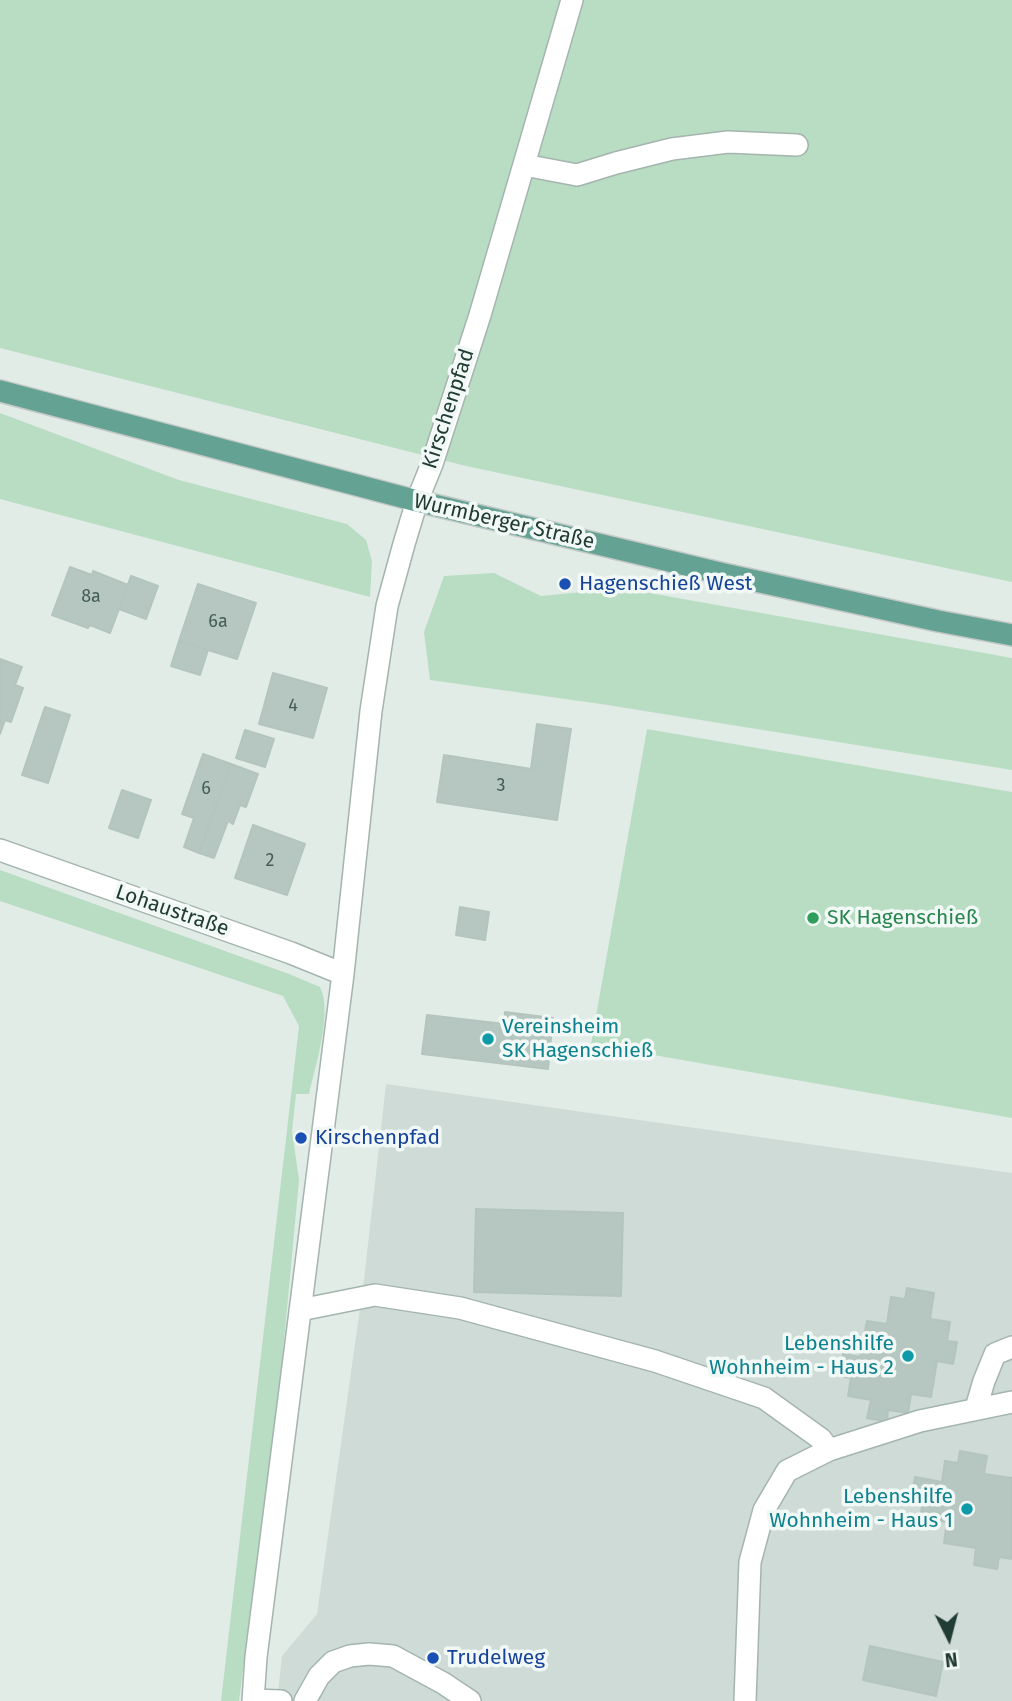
<!DOCTYPE html>
<meta charset="utf-8">
<style>
body{margin:0}
#map{position:relative;width:1012px;height:1701px;overflow:hidden;background:#e1ece7;font-family:"Fira Sans",sans-serif}
canvas{display:block}
.north{position:absolute;left:914px;top:1603px;width:70px;height:70px;-webkit-text-stroke:5px #f1f8f5;paint-order:stroke;rotate:174deg;font-size:19px;font-weight:700;line-height:28px;text-align:center;color:#213c35}
.north::after{content:'';display:block;margin:auto;width:24px;height:32px;background:#213c35;clip-path:polygon(50% 0,100% 100%,50% 72%,0 100%)}
</style>
<div id="map">
<canvas width="1012" height="1701"></canvas>
<div class="north">N</div>
</div>
<script>
const ctx = document.querySelector('canvas').getContext('2d');
ctx.lineJoin = 'round';
function paint(path, color) { ctx.fillStyle = color; ctx.fill(path, 'evenodd'); }
function strokePath(path, color, width, dash) { ctx.strokeStyle = color; ctx.lineWidth = width; ctx.lineCap = dash ? 'butt' : 'round'; ctx.setLineDash(dash || []); ctx.stroke(path); }
function drawText(font, color, halo, rows, align = 'center') {
  ctx.font = font + ' "Fira Sans",sans-serif'; ctx.lineWidth = 7; ctx.setLineDash([]); ctx.textBaseline = 'middle'; ctx.strokeStyle = halo; ctx.fillStyle = color; for (const [text, x, y, turn = 0] of rows) {
    ctx.save(); ctx.translate(x, y); ctx.rotate((+turn || 0) * Math.PI / 180); ctx.textAlign = isNaN(turn) ? turn : align; if (halo) ctx.strokeText(text, 0, 0); ctx.fillText(text, 0, 0); ctx.restore();
  }
}
paint(new Path2D(`
 M 386,1084 L 1012,1173 L 1012,1701 L 277,1701 L 282,1656 L 317,1614 L 364,1280 Z`), '#cfdbd6');
paint(new Path2D(`
 M 0,0 L 1012,0 L 1012,582 L 466,466 L 0,348 Z
 M 0,413 L 179,480 L 347,524 L 366,540 L 372,561 L 370,597 L 0,499 Z
 M 494,573 L 541,596 L 622,588 L 1012,658 L 1012,770 L 601,704 L 430,680 L 424,632 L 444,576 Z
 M 647,729 L 1012,792 L 1012,1118 L 591,1044 Z
 M 0,870 L 289,974 L 320,987 C 333,1012 315,1067 309,1094 L 296,1094 L 292,1131 L 299,1180 L 279,1395 L 239,1701 L 221,1701 L 299,1026 L 283,996 L 0,901 Z`), '#b9ddc3');
const building = new Path2D(`
 M 70,567 L 92,575 L 93,571 L 128,585 L 110,633 L 90,625 L 88,628 L 52,615 Z
 M 131,576 L 158,586 L 146,619 L 119,609 Z
 M 198,584 L 256,603 L 237,659 L 179,641 Z
 M 179,641 L 208,650 L 200,675 L 171,666 Z
 M 0,659 L 22,667 L 15,685 L 23,688 L 11,722 L 5,720 L 0,734 Z
 M 273,673 L 327,688 L 313,738 L 259,724 Z
 M 45,707 L 70,715 L 48,783 L 22,775 Z
 M 537,724 L 571,729 L 557,820 L 437,802 L 444,755 L 531,769 Z
 M 245,730 L 274,739 L 265,767 L 236,758 Z
 M 203,754 L 231,764 L 199,853 L 184,847 L 194,818 L 182,814 Z
 M 231,764 L 258,774 L 246,807 L 240,805 L 233,824 L 228,821 L 214,858 L 199,853 Z
 M 122,790 L 151,800 L 138,838 L 109,828 Z
 M 253,825 L 305,844 L 287,895 L 235,878 Z
 M 460,907 L 489,912 L 485,940 L 456,935 Z
 M 505,1012 L 553,1018 L 548,1069 L 422,1054 L 427,1015 L 504,1024 Z
 M 476,1209 L 623,1213 L 621,1296 L 474,1292 Z
 M 907,1288 L 934,1293 L 930,1319 L 950,1322 L 947,1341 L 957,1342 L 953,1364 L 937,1361 L 931,1397 L 911,1394 L 908,1413 L 888,1410 L 887,1422 L 867,1418 L 871,1400 L 848,1396 L 851,1378 L 839,1376 L 843,1354 L 860,1357 L 867,1321 L 887,1324 L 891,1297 L 905,1299 Z
 M 960,1451 L 987,1456 L 984,1474 L 1012,1478 L 1012,1559 L 999,1557 L 997,1569 L 974,1565 L 976,1548 L 944,1543 L 947,1522 L 920,1518 L 923,1501 L 911,1499 L 915,1477 L 942,1482 L 945,1461 L 958,1463 Z
 M 870,1646 L 943,1662 L 936,1696 L 863,1680 Z`);
paint(building, '#b6c6c0');
strokePath(building, '#b3c5be', 2);
const minor = new Path2D(`
 M 524,165 L 577,175 L 616,163 L 672,149 L 728,142 L 797,145
 M 0,850 L 291,953 L 343,974
 M 300,1310 L 375,1295 L 460,1308 L 655,1361 L 764,1398 L 821,1439 L 829,1450 L 920,1421 L 1012,1402
 M 976,1408 L 984,1381 L 995,1354 L 1012,1347
 M 253,1700 L 281,1701
 M 253,1701 L 256,1657 L 343,974 L 371,711 L 387,606 L 404,544 L 417,501 L 432,464 L 480,315 L 572,0
 M 305,1701 L 319,1676 L 333,1662 L 350,1656 L 369,1654 L 393,1656 L 443,1683 L 470,1701
 M 745,1701 L 750,1562 L 764,1510 L 787,1471 L 829,1450`);
const major = new Path2D(`
 M 0,391 L 417,501 L 724,574 L 938,621 L 1012,635`);
strokePath(minor, '#a4b4ae', 24);
strokePath(major, '#c1c8c6', 24);
strokePath(minor, '#fff', 21);
strokePath(major, '#64a293', 21);
for (const [x, y, r, color] of [
 [565,584,7,"#1a4fb4"],
 [813,918,7,"#2e9e5b"],
 [488,1039,7,"#0f9aa8"],
 [301,1138,7,"#1a4fb4"],
 [908,1356,7,"#0f9aa8"],
 [967,1509,7,"#0f9aa8"],
 [433,1658,7,"#1a4fb4"]
]) { const dot = new Path2D(); dot.arc(x, y, r, 0, 2 * Math.PI); ctx.fillStyle = color; ctx.fill(dot); strokePath(dot, '#f1f8f5', 2.5); }
drawText('18px', '#465e58', null, [
 ["8a",91,597],
 ["6a",218,622],
 ["4",293,706],
 ["3",501,786],
 ["6",206,789],
 ["2",270,861]
]);
drawText('21px', '#213c35', '#f1f8f5', [
 ["Kirschenpfad",449,409,-72],
 ["Wurmberger Straße",504,522,13],
 ["Lohaustraße",172,911,19]
]);
drawText('21px', '#164399', '#f1f8f5', [
 ["Hagenschieß West",579,584],
 ["Kirschenpfad",315,1138],
 ["Trudelweg",447,1658]
], 'left');
drawText('21px', '#27864d', '#f1f8f5', [
 ["SK Hagenschieß",827,918]
], 'left');
drawText('21px', '#0d838f', '#f1f8f5', [
 ["Vereinsheim",502,1027,"left"],
 ["SK Hagenschieß",502,1051,"left"],
 ["Lebenshilfe",894,1344],
 ["Wohnheim - Haus 2",894,1368],
 ["Lebenshilfe",953,1497],
 ["Wohnheim - Haus 1",953,1521]
], 'right');
</script>
